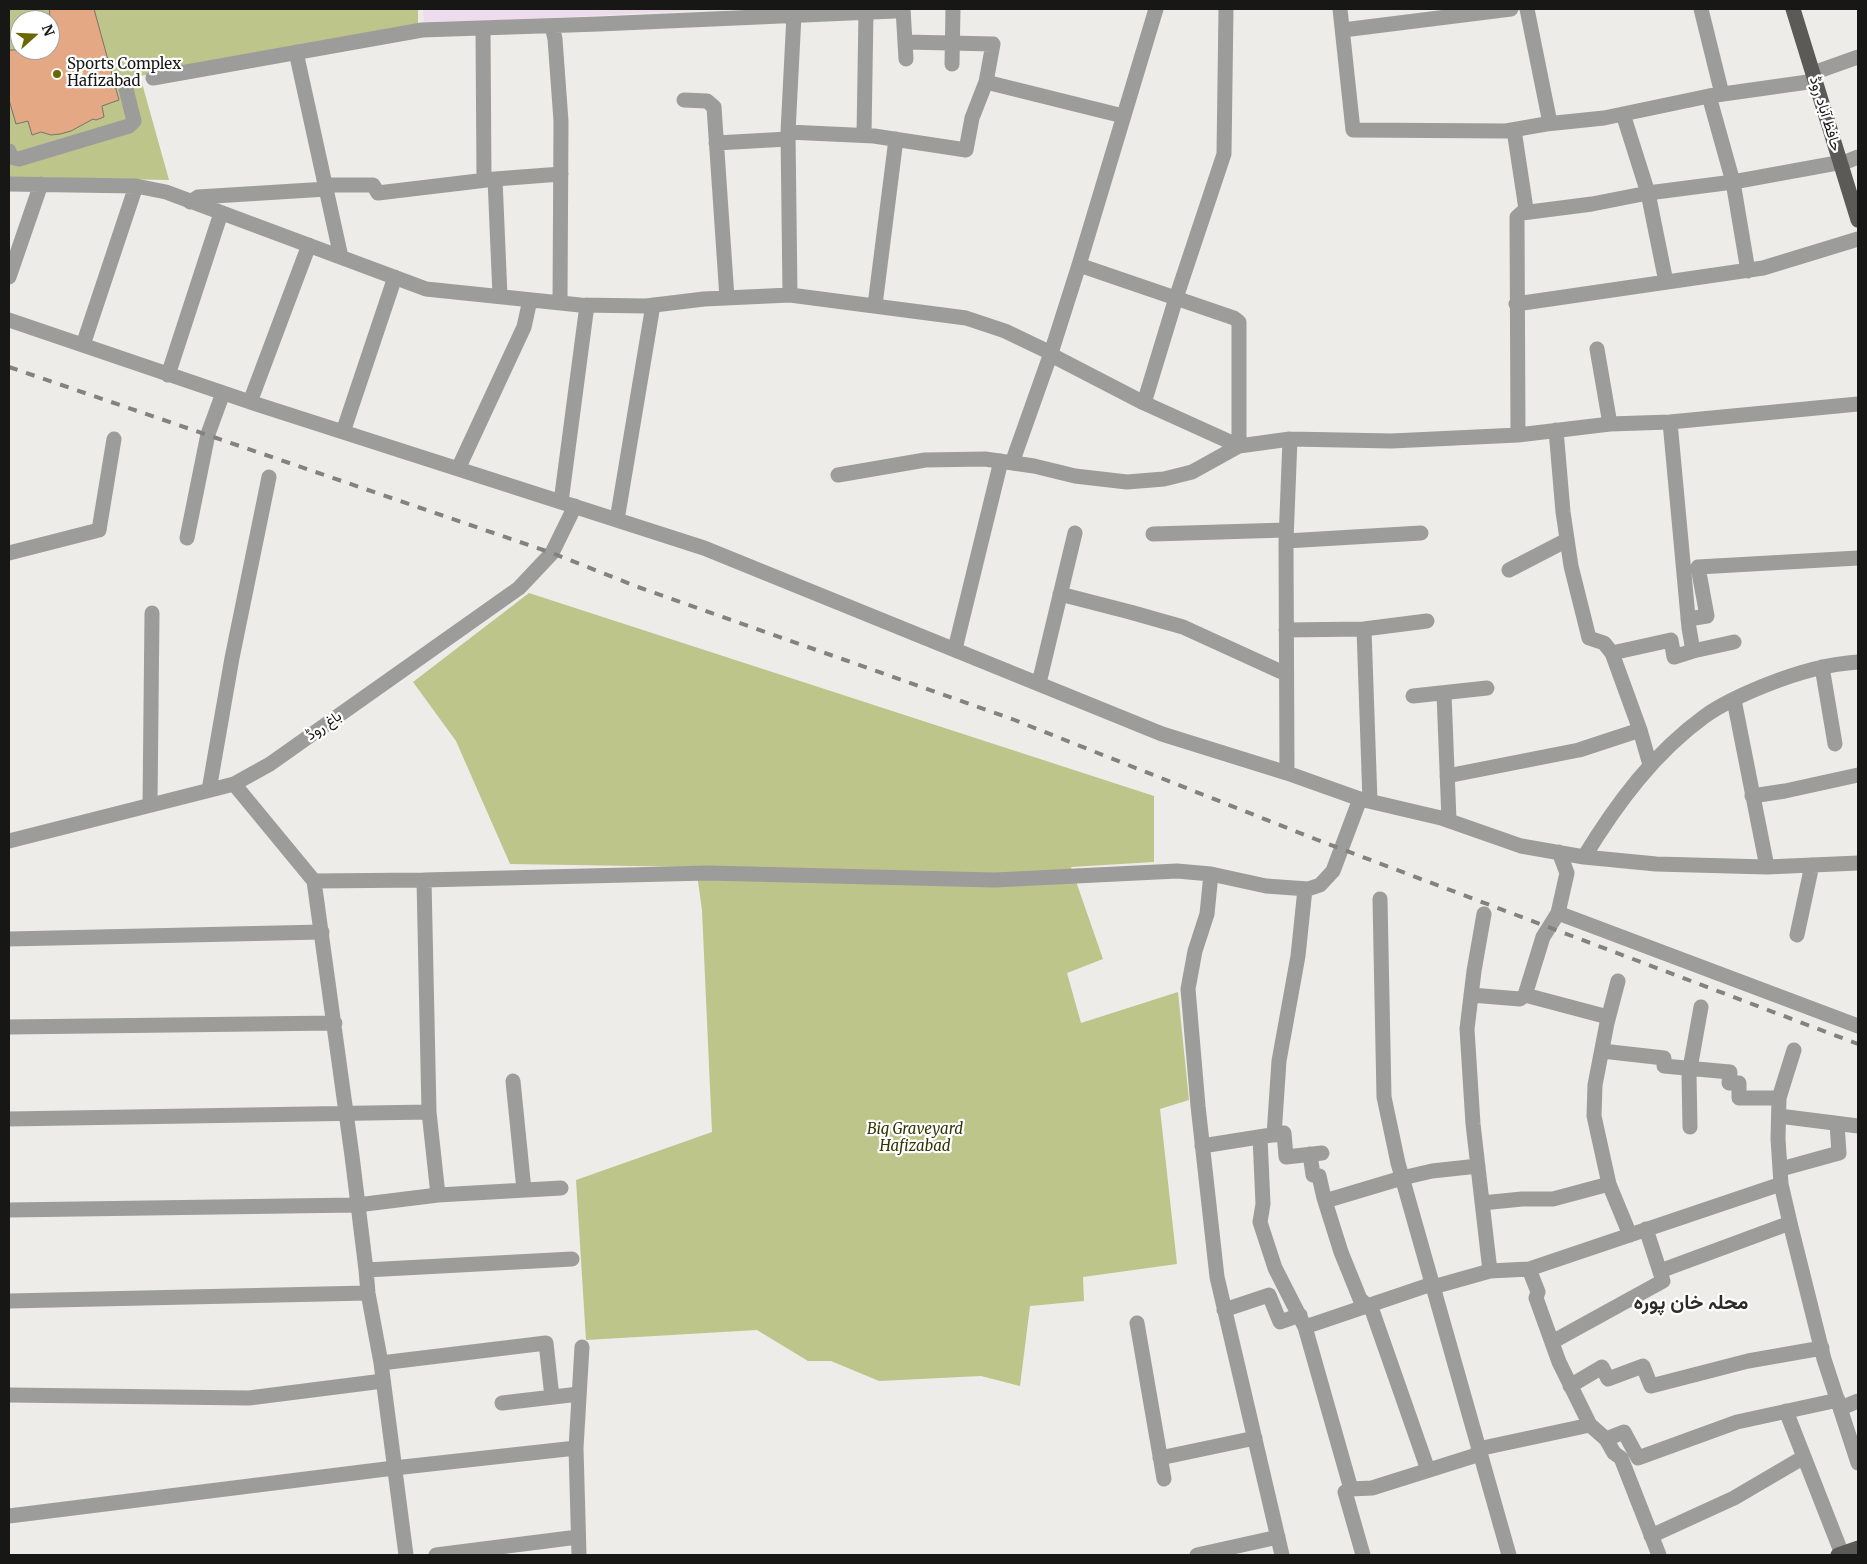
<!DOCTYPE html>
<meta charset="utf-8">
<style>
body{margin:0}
#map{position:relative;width:1867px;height:1564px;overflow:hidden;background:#eeece8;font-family:Merriweather,serif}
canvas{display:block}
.frame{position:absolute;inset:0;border:10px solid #171715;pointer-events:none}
.north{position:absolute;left:10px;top:10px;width:50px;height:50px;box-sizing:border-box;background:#fff;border:1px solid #a2a2a1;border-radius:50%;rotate:70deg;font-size:14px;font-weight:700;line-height:20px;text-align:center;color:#171715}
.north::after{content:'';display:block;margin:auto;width:18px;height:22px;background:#6c6700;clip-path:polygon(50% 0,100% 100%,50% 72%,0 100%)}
</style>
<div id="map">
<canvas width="1867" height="1564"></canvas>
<div class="frame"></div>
<div class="north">N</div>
</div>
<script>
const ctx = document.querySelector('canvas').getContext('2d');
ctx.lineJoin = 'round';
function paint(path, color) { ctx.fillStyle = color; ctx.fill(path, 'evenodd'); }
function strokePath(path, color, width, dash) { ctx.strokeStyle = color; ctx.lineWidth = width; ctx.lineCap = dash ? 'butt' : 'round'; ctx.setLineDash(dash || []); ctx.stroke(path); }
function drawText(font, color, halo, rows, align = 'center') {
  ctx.font = font + ' Merriweather,Vazirmatn,serif'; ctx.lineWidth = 4.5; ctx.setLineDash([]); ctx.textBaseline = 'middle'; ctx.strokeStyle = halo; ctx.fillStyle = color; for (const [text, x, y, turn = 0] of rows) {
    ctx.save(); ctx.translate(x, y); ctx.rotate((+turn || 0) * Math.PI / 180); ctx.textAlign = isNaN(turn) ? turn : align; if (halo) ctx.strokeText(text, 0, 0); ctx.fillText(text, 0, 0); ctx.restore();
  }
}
paint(new Path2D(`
 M 423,9 L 733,9 L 424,24 Z`), '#eedced');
paint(new Path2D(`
 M 9,9 L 418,9 L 418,25 L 140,76 L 169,180 L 9,177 ZM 20,20 L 50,20 L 50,50 L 20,50 Z
 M 529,593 L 1154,796 L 1154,862 L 1071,867 L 1103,959 L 1067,973 L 1081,1023 L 1178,992 L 1189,1100 L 1160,1109 L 1177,1264 L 1083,1277 L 1084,1301 L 1030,1306 L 1020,1386 L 981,1376 L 879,1381 L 831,1361 L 808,1361 L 757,1330 L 586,1340 L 576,1180 L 712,1132 L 702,910 L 696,867 L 510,864 L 456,741 L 413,682 Z`), '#bdc58a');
const building = new Path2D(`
 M 50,9 L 94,9 L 119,100 L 102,106 L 104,117 L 96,120 L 93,119 L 71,131 L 60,134 L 51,135 L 41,132 L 32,135 L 28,121 L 16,124 L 9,100 L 9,50 L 50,50 Z`);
paint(building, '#e4a884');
strokePath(building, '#787371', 1);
strokePath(new Path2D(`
 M 903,9 L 906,59
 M 1340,9 L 1353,130 L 1506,131 L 1546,124 L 1604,118 L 1709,96 L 1815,81
 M 1527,9 L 1550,123
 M 1701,9 L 1722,94
 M 552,26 L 555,39 L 561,121 L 560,303
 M 483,29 L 484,180
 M 1343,30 L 1511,9
 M 296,52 L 341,257
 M 952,64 L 953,9
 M 1813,73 L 1858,57
 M 153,78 L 422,30 L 599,24 L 895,11 L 900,9
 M 986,82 L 1123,116
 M 1709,96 L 1733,182 L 1748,271
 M 684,100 L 707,101 L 714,107 L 727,298
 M 1623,114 L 1648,193 L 1666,282
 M 1514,130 L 1526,209 L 1517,217 L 1518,435
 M 788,132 L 874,136 L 966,150 L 972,118 L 986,82 L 993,44 L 906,42
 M 864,135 L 866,12
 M 716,143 L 788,139
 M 9,151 L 11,157 L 19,159 L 129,126 L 134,121 L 126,89
 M 495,179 L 500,296
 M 9,184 L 136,186 L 166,192 L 426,289 L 580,305 L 646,306 L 704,299 L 790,295 L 966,318 L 1005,331 L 1051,353 L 1057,358 L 1144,403 L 1239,446
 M 326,185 L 373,185 L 378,193 L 495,179 L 561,174
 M 190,202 L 198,197 L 327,189
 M 1522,213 L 1592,204 L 1648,193 L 1733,182 L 1848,161 L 1858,157
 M 1079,265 L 1234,318 L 1239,322 L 1239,446
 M 9,277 L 41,184
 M 790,295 L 788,132 L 794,15
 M 1516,304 L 1763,268 L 1858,239
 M 875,305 L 896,139
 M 9,320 L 256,404 L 704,548 L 1162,734 L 1287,773 L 1360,799 L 1441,818 L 1521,846 L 1584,857 L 1656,864 L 1767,867 L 1858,863
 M 83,345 L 136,186
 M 1597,349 L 1610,424
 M 168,375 L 221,213
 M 250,402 L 309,245
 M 1144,403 L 1176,298 L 1224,154 L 1226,9
 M 1670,422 L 1689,628 L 1693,651
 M 1556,430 L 1563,512 L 1571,566 L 1589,638 L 1604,643 L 1612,653 L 1671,640 L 1674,657 L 1693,651 L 1734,642
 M 343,432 L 395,277
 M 1012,463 L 1051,353 L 1079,265 L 1156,9
 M 458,469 L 524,327 L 530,300
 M 838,475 L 925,460 L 985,459 L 1034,466 L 1075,476 L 1127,482 L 1164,479 L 1192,472 L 1239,446 L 1290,439 L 1392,441 L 1518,435 L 1610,424 L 1670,422 L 1858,404
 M 561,502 L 587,305
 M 617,520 L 653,305
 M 1153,534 L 1286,530
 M 187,538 L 208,434 L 223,393
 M 1286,541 L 1421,533
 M 9,553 L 99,530 L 114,439
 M 1509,570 L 1567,540
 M 1060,594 L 1130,612 L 1183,627 L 1286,674
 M 1688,619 L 1707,616 L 1698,567 L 1858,558
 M 1364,629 L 1370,801
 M 1286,630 L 1364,629 L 1427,621
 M 955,649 L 1001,461
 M 1612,653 L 1640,730 L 1650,765
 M 1822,667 L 1835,744
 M 1039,683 L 1075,533
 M 1444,694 L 1449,820
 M 1413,696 L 1487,688
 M 1734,700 L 1767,867
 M 1287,773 L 1286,541 L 1290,439
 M 1447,776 L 1579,750 L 1640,730
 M 234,784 L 314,881 L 352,1156 L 366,1270 L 368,1293 L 381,1363 L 406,1555
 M 209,790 L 232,658 L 269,477
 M 1752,796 L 1785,791 L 1858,775
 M 150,805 L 152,613
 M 9,841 L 234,784 L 270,764 L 519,588 L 552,553 L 575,506
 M 1584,857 C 1617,803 1654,753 1705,716 C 1723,703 1746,693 1766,685 C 1796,673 1826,664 1858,662
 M 1211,874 L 1207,914 L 1195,951 L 1188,989 L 1198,1106 L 1217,1277 L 1282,1555
 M 424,880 L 429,1112 L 438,1195
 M 314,881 L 424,880 L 708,873 L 995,880 L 1177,871 L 1211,874 L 1266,886 L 1308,889 L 1320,885 L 1333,871 L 1360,799
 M 1380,899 L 1384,1097 L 1398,1163 L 1509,1555
 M 1558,913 L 1858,1026
 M 1484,914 L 1474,971 L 1467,1029 L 1473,1124 L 1490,1271
 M 1797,935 L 1812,865
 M 9,939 L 322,932
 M 1618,981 L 1607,1023 L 1595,1085 L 1594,1116 L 1609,1184 L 1630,1235
 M 1471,995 L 1520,999 L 1525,995 L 1608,1017
 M 1525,995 L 1543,937 L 1558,913 L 1567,873 L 1559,852
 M 9,1027 L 335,1023
 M 1794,1050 L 1779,1098 L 1778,1139 L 1781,1184 L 1790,1223 L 1824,1359 L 1858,1463
 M 1602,1051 L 1664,1058 L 1664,1066 L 1730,1072 L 1729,1083 L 1739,1083 L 1739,1098 L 1779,1098
 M 513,1081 L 524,1190
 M 1779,1116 L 1858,1126
 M 9,1119 L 429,1112
 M 1690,1127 L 1689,1074 L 1701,1007
 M 1274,1135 L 1279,1061 L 1298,956 L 1305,889
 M 1260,1137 L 1263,1204 L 1260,1222 L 1275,1268 L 1305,1327 L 1351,1489 L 1345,1492 L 1363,1555
 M 1202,1146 L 1284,1133 L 1286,1157 L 1322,1153
 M 1310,1154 L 1313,1175 L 1319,1176 L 1324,1198 L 1341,1252 L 1360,1299 L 1372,1310 L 1428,1470
 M 1781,1169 L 1839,1153 L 1837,1124
 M 1325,1201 L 1402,1178 L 1432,1171 L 1478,1166
 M 1482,1203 L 1522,1199 L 1553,1199 L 1609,1184
 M 9,1210 L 357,1205 L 438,1195 L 561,1188
 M 1529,1269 L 1538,1292 L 1536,1298 L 1559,1362 L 1590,1425 L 1606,1439 L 1614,1453 L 1621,1458 L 1659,1555
 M 366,1270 L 572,1259
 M 1660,1271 L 1790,1223
 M 1433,1287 L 1490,1271 L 1529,1269 L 1781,1184
 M 9,1301 L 368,1293
 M 1224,1310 L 1269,1295 L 1280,1322 L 1300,1315
 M 1137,1323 L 1164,1479
 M 1305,1327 L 1432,1284
 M 1552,1342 L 1663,1281 L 1646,1229
 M 381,1363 L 546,1343 L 552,1397
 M 1570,1386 L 1602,1367 L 1608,1379 L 1643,1366 L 1651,1386 L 1748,1361 L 1822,1348
 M 9,1395 L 249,1398 L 383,1381
 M 502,1403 L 579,1394
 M 1841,1408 L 1858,1401
 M 1786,1411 L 1842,1554
 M 1606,1439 L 1624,1432 L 1638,1458 L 1737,1422 L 1838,1400
 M 1478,1449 L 1590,1425
 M 1160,1458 L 1255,1438
 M 1351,1489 L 1372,1488 L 1480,1454
 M 9,1516 L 394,1468 L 576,1448
 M 1651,1536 L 1734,1498 L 1804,1457
 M 436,1555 L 578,1537
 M 579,1555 L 576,1448 L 582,1347
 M 1197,1555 L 1278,1537`), '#9c9c9a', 15);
strokePath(new Path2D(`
 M 1793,9 L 1858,220
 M 1838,1555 L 1858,1548`), '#5b5a57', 15);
strokePath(new Path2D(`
 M 9,367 L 552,553 L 638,587 L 1012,719 L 1315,839 L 1858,1044`), '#83827f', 4, [9, 9]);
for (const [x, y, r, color] of [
 [57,74,5,"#6c6700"]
]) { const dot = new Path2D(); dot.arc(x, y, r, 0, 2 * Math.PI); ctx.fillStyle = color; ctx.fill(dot); strokePath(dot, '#fff', 2); }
drawText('15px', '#171715', '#fff', [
 ["Sports Complex",67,65],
 ["Hafizabad",67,82]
], 'left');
drawText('15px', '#171715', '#fff', [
 ["حافظ آباد روڈ",1825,114,73],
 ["باغ روڈ",324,726,-35]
]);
drawText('italic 15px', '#303501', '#fff', [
 ["Big Graveyard",915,1130],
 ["Hafizabad",915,1147]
]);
drawText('bold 20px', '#2d2b28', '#fff', [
 ["محلہ خان پورہ",1691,1303]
]);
</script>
